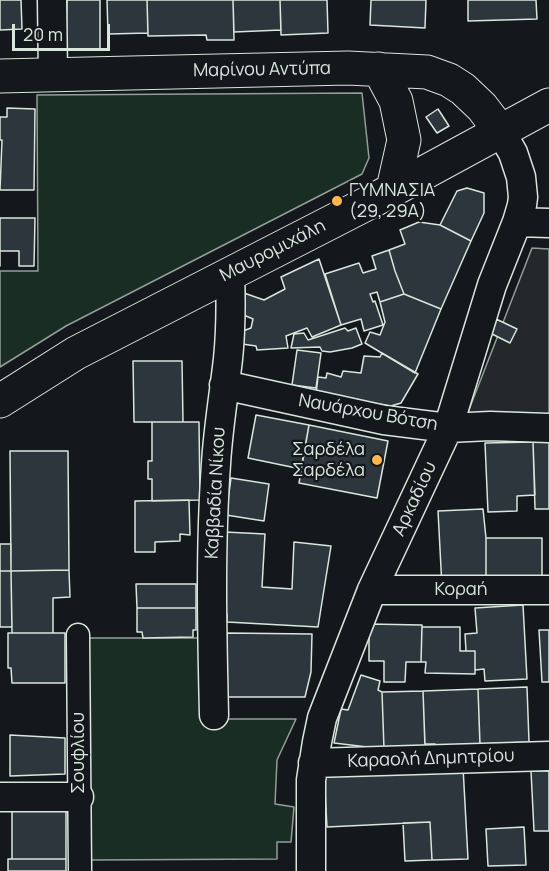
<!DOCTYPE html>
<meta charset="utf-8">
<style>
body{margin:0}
#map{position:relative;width:549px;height:871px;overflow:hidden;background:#14181c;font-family:Manrope,sans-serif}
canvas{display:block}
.scale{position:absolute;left:12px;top:24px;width:98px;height:27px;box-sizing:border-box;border:3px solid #d8e6dc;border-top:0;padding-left:8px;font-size:18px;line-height:21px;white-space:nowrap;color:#d8e6dc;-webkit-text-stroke:4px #14181c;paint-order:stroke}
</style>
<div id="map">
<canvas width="549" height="871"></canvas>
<div class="scale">20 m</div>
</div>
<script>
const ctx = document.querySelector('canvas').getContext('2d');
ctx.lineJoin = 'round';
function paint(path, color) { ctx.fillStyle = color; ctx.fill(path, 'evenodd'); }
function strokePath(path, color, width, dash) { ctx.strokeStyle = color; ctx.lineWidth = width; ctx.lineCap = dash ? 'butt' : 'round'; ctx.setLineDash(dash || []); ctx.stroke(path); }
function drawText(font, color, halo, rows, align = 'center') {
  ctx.font = font + ' Manrope,sans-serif'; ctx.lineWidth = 4.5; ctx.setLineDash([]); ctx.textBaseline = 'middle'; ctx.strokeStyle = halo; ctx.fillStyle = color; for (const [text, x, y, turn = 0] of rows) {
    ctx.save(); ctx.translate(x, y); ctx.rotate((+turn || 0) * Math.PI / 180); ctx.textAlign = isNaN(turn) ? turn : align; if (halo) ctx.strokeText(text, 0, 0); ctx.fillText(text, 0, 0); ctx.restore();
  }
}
const green = new Path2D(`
 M 362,93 L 369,158 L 362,174 L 66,326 L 0,367 L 0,271 L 38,271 L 37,95 Z
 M 89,638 L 202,638 L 205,719 L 296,719 L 277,760 L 275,804 L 294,807 L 291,842 L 277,842 L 277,859 L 90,860 Z`);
paint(green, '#1a2d24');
strokePath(green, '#939e99', 1.5);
const parking = new Path2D(`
 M 532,248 L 549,249 L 549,422 L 465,420 Z`);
paint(parking, '#24282b');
strokePath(parking, '#939e99', 1.5);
const building = new Path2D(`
 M 0,0 L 21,0 L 22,29 L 0,30 Z
 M 67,0 L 100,0 L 100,50 L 66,49 Z
 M 107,0 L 147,0 L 148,33 L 108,34 Z
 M 147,0 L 233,0 L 234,40 L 207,40 L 206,35 L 148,36 Z
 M 233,0 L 280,0 L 281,30 L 234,32 Z
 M 280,0 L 327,0 L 328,33 L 281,35 Z
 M 371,0 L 426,0 L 425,28 L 370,25 Z
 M 468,0 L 536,0 L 537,19 L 468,21 Z
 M 7,108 L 35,109 L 34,190 L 0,190 L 2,140 L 0,140 L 0,117 L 7,117 Z
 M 438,109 L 449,126 L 437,133 L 426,117 Z
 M 467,188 L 484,193 L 484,213 L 471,241 L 440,225 L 457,191 Z
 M 0,218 L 35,218 L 34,266 L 19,266 L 19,251 L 0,251 L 0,266 Z
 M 419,222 L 440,225 L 471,241 L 441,309 L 404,294 L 395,271 L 389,250 L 405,244 L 400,230 Z
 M 389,250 L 395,271 L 404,294 L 380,302 L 377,292 L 370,294 L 373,302 L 375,301 L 383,325 L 364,331 L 361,319 L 341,325 L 325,274 L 359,263 L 363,273 L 376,269 L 372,256 Z
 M 319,259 L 341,325 L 312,337 L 307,328 L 286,336 L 288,348 L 257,350 L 256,346 L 242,344 L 243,331 L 251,328 L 253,319 L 239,313 L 244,293 L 264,300 L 285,289 L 281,277 Z
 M 404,294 L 441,309 L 415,373 L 365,343 L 370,332 L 380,335 L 385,322 L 380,302 Z
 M 496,319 L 517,329 L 510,343 L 490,333 Z
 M 345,328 L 348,331 L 356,328 L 362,344 L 352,348 L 330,352 L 322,351 L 320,347 L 291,348 L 294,334 L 304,333 L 308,340 Z
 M 297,350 L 321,353 L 316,388 L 292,385 Z
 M 382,353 L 418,374 L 401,403 L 391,406 L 316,394 L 318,377 L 326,378 L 327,373 L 341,377 L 343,371 L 361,373 L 364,356 L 380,357 Z
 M 133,361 L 182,361 L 183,422 L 134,422 Z
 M 256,415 L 309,425 L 301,469 L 248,458 Z
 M 152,422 L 199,422 L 200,500 L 152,501 L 152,479 L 148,479 L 148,461 L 152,461 Z
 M 309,425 L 388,441 L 377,498 L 299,483 Z
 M 549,441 L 549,509 L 535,509 L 533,442 Z
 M 533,442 L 535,495 L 517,496 L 517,511 L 488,512 L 485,443 Z
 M 10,451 L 68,451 L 69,570 L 11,571 Z
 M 231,478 L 269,484 L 264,521 L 226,515 Z
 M 189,500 L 190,535 L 180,534 L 180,541 L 155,542 L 155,552 L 135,552 L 135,501 Z
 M 483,509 L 486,538 L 486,579 L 442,587 L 438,511 Z
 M 225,532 L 265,534 L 262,587 L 292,589 L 294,542 L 331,546 L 318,627 L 227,622 L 227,614 L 221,614 Z
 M 486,538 L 542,538 L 542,579 L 486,579 Z
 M 0,544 L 11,544 L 11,571 L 0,571 Z
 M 69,570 L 70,597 L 53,598 L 53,633 L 12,633 L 11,571 Z
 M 0,571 L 11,571 L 12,627 L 0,627 Z
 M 136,584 L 196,584 L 196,608 L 137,608 Z
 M 523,605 L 527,679 L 485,681 L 484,669 L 475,670 L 475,651 L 466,651 L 465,634 L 477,633 L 475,608 Z
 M 137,608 L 196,608 L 196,630 L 193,630 L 193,637 L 143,638 L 142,632 L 137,632 Z
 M 369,624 L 422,625 L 421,662 L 406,662 L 405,682 L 384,682 L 384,661 L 369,661 Z
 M 422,627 L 460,627 L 460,651 L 475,651 L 475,674 L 425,673 L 426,662 L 421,662 Z
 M 539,630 L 549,630 L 549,682 L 542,682 Z
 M 8,633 L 65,633 L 65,683 L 12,683 L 11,668 L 8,668 Z
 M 227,633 L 312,634 L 311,672 L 305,697 L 227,697 Z
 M 361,675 L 380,681 L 378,690 L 382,692 L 384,749 L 334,743 L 341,709 L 348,710 Z
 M 527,687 L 529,742 L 480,744 L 478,689 Z
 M 478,689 L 480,746 L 435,748 L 435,744 L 425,744 L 423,691 Z
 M 423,691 L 425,748 L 384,749 L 382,692 Z
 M 10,735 L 65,738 L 65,774 L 10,776 Z
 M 463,767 L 468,859 L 432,860 L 430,822 L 327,827 L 324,773 Z
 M 531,771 L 549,771 L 549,831 L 534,831 Z
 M 12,802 L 66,802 L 66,859 L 12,859 Z
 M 430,822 L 432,860 L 405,861 L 403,823 Z
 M 524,827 L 526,865 L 488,866 L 486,829 Z
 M 8,859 L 66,859 L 66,871 L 8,871 Z`);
paint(building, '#2c363c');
strokePath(building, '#d8e6dc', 1.5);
const pedestrian = new Path2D(`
 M 78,635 L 80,871`);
const minor = new Path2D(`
 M 52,0 L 53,75
 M 517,222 L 549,223
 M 224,385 L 384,420 L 448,428 L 490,426 L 549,428
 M 372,590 L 549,590
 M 214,715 C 212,631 210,547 216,464 C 218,429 224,394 228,359 C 231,330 231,302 230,273
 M 313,763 L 549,756
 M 0,797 L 79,797
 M 311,871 L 311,780 L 317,742 L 322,718 L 372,590 L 448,428 L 492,285 L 517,222 L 522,205 L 523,197 L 521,177 L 513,153 L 501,132`);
const tertiary = new Path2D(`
 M 379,69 L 396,101 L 404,140 L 393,189
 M 0,76 L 348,68 L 427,72 L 449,80 L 463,89 L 482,107 L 501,132`);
const secondary = new Path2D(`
 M 0,401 L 76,353 L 374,200 L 549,105`);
strokePath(pedestrian, '#d8e6dc', 25);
strokePath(minor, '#d8e6dc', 31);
strokePath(tertiary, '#d8e6dc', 35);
strokePath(secondary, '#d8e6dc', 35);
strokePath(pedestrian, '#14181c', 22);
strokePath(minor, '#14181c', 28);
strokePath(tertiary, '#14181c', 33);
strokePath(secondary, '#14181c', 33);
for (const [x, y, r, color] of [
 [337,201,6,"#ffb74d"],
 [377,460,6,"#ffb74d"]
]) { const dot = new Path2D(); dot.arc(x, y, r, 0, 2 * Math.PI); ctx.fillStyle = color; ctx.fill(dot); strokePath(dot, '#14181c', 2); }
drawText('18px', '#d8e6dc', '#14181c', [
 ["Μαρίνου Αντύπα",262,70,-1],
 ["Μαυρομιχάλη",273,251,-27],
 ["Ναυάρχου Βότση",368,413,10],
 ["Καββαδία Νίκου",216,493,-87],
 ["Αρκαδίου",415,499,-65],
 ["Κοραή",461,590],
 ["Σουφλίου",79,753,-90],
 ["Καραολή Δημητρίου",431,759,-2]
]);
drawText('18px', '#d8e6dc', '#14181c', [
 ["ΓΥΜΝΑΣΙΑ",349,191],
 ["(29, 29Α)",349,212],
 ["Σαρδέλα",365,450,"right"],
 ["Σαρδέλα",365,471,"right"]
], 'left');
</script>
